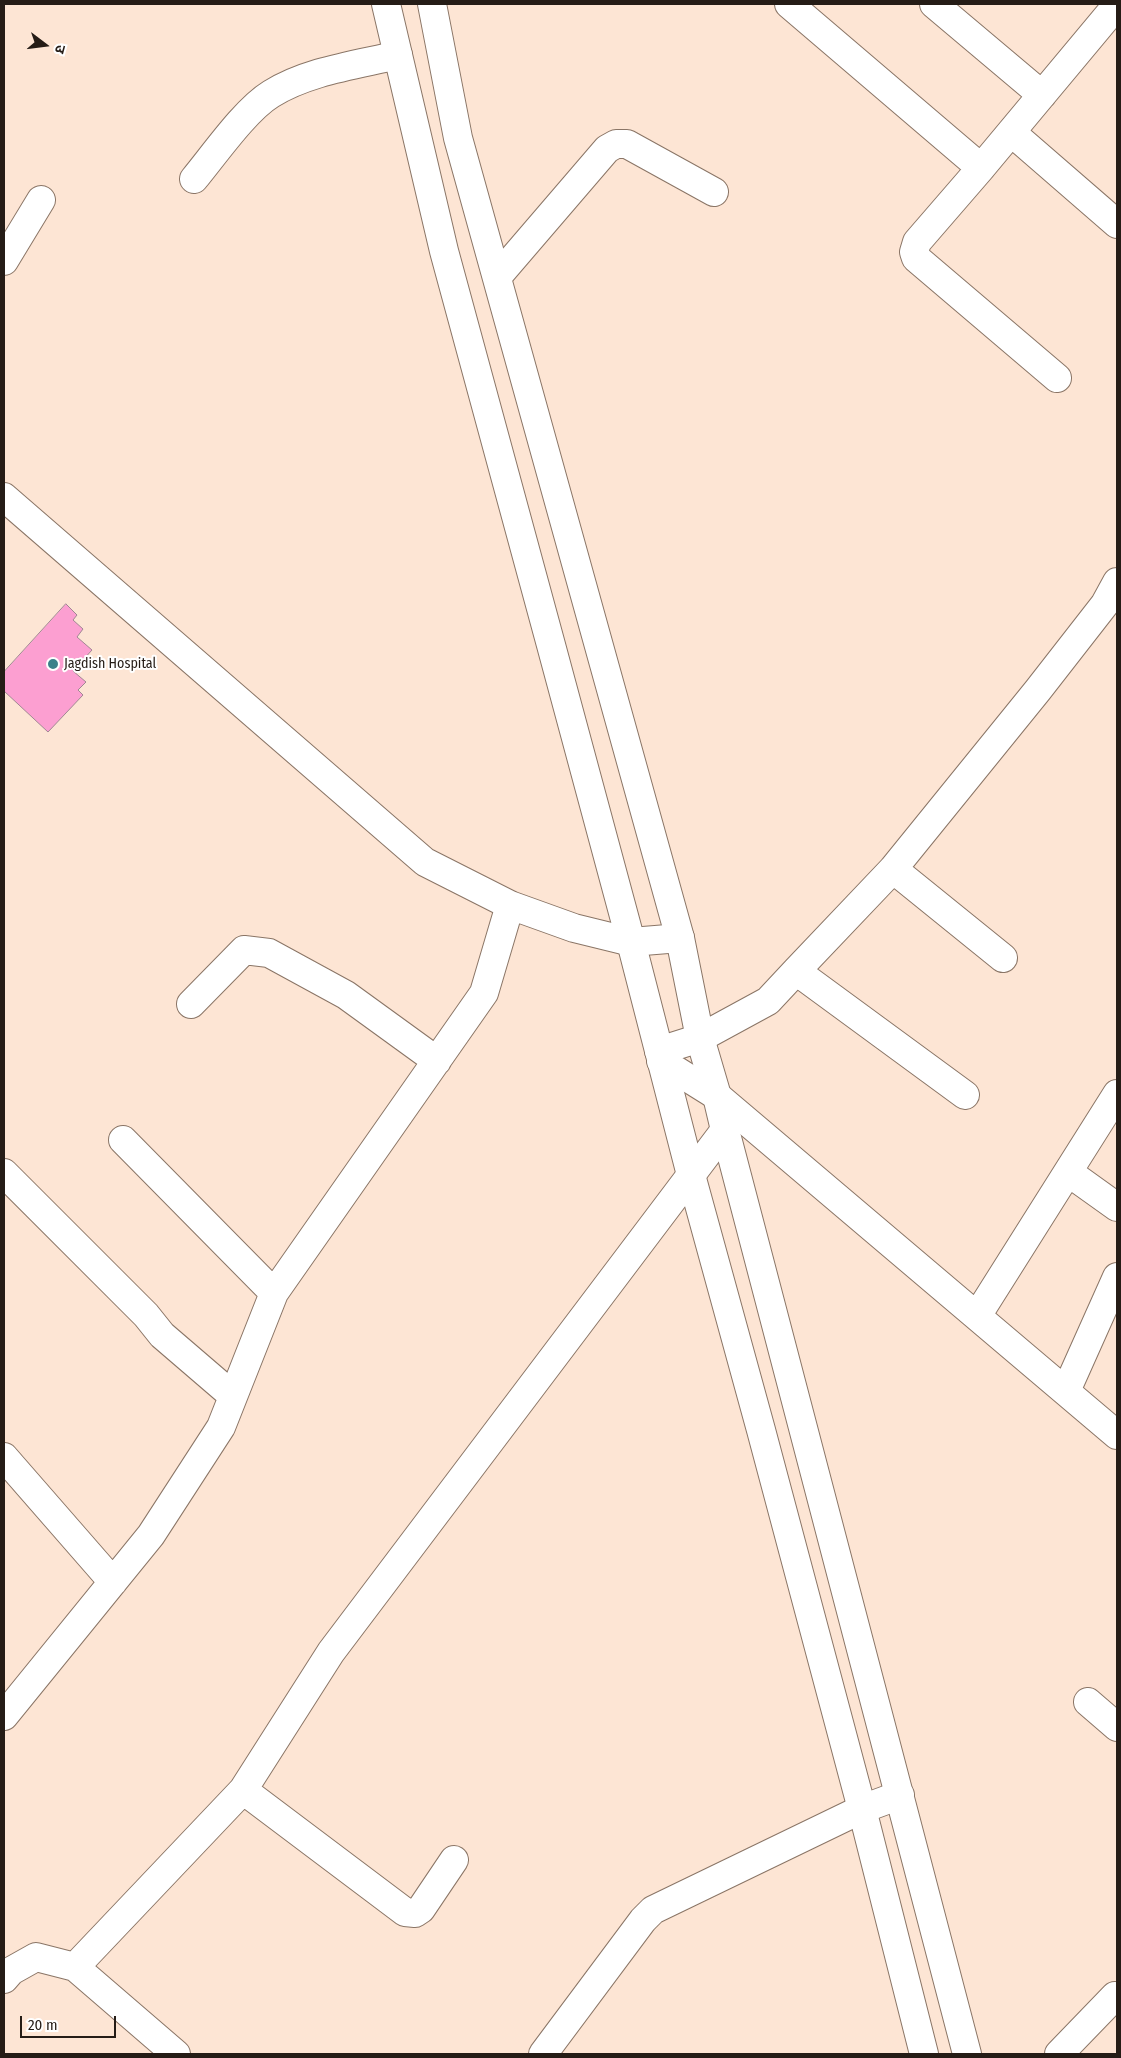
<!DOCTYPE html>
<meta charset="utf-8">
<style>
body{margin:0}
#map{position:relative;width:1121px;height:2058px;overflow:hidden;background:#fde5d4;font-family:"Fira Sans Condensed","Noto Sans Devanagari",sans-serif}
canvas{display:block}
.frame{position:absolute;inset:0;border:5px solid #251c16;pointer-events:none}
.north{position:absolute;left:20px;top:20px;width:50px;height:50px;-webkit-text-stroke:4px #fff;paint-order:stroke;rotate:105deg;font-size:14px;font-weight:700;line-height:20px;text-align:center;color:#251c16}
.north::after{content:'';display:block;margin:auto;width:18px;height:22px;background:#251c16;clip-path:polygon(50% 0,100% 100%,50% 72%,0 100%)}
.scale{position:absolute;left:20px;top:2016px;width:96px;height:22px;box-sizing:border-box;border:2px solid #251c16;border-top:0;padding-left:6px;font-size:15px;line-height:18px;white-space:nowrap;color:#251c16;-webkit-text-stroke:4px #fff;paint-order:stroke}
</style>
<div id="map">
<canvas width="1121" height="2058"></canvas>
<div class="frame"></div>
<div class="north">उ</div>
<div class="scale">20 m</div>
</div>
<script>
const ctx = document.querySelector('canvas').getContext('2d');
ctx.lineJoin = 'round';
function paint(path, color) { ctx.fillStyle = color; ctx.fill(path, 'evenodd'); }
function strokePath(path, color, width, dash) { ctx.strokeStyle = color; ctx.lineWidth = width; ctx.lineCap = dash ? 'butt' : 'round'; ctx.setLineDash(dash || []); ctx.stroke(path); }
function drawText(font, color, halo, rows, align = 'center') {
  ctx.font = font + ' "Fira Sans Condensed",sans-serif'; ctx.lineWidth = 4; ctx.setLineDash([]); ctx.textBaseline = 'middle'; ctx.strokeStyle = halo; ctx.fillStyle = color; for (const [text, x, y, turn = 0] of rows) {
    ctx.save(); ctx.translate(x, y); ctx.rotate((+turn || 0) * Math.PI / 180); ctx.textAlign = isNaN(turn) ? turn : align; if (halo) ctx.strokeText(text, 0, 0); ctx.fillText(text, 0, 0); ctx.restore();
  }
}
const building = new Path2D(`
 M 66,604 L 77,615 L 73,620 L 83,629 L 77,637 L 92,650 L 73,671 L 86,682 L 78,690 L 83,695 L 48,732 L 4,691 L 4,672 Z`);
paint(building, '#fc9fd1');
strokePath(building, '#a08793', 1);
const minor = new Path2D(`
 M 789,4 L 981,168 L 917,242 L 914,252 L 916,258 L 1057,378
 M 934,4 L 1042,95
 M 1011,132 L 1117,224
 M 981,168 L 1117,5
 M 194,179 C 214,155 245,110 271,94 C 308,71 356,65 398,55
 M 4,261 L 41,200
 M 498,276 L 607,149 L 616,144 L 627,144 L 714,192
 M 4,497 L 425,862 L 510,905 L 574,928 L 631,942 L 680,938
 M 893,869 L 1003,958
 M 796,971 L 965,1095
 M 191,1004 L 244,950 L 269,953 L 346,995 L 437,1061
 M 659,1051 L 700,1038 L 768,1001 L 796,971 L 893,869 L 1038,690 L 1105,604 L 1117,582
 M 661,1061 L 717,1096 L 1117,1435
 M 123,1140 L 274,1293
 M 1068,1172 L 1117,1207
 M 4,1173 L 146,1315 L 162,1335 L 233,1396
 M 977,1316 L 1117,1094
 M 1066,1391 L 1117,1277
 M 4,1457 L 113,1582
 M 1088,1702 L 1117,1727
 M 4,1716 L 151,1535 L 221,1427 L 274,1293 L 484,993 L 510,905
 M 243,1790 L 405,1912 L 415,1913 L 421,1909 L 454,1860
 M 75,1967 L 243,1790 L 331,1652 L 725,1130
 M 4,1979 L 11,1971 L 36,1957 L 75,1967 L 176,2054
 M 543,2054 L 643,1920 L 653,1910 L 862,1809 L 900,1795
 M 1059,2054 L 1115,1996`);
const major = new Path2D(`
 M 386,4 L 444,251 L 551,645 L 631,942 L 691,1175 L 761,1430 L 862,1809 L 924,2054
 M 432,4 L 458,138 L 680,938 L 700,1038 L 717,1096 L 725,1130 L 967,2054`);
strokePath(minor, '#8a7566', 30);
strokePath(major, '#8a7566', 30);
strokePath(minor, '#fff', 28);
strokePath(major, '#fff', 28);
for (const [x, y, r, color] of [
 [53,664,6,"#3a8189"]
]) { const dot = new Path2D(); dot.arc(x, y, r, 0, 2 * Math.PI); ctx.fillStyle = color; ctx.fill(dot); strokePath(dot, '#fff', 2); }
drawText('14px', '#251c16', '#fff', [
 ["Jagdish Hospital",64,664]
], 'left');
</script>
